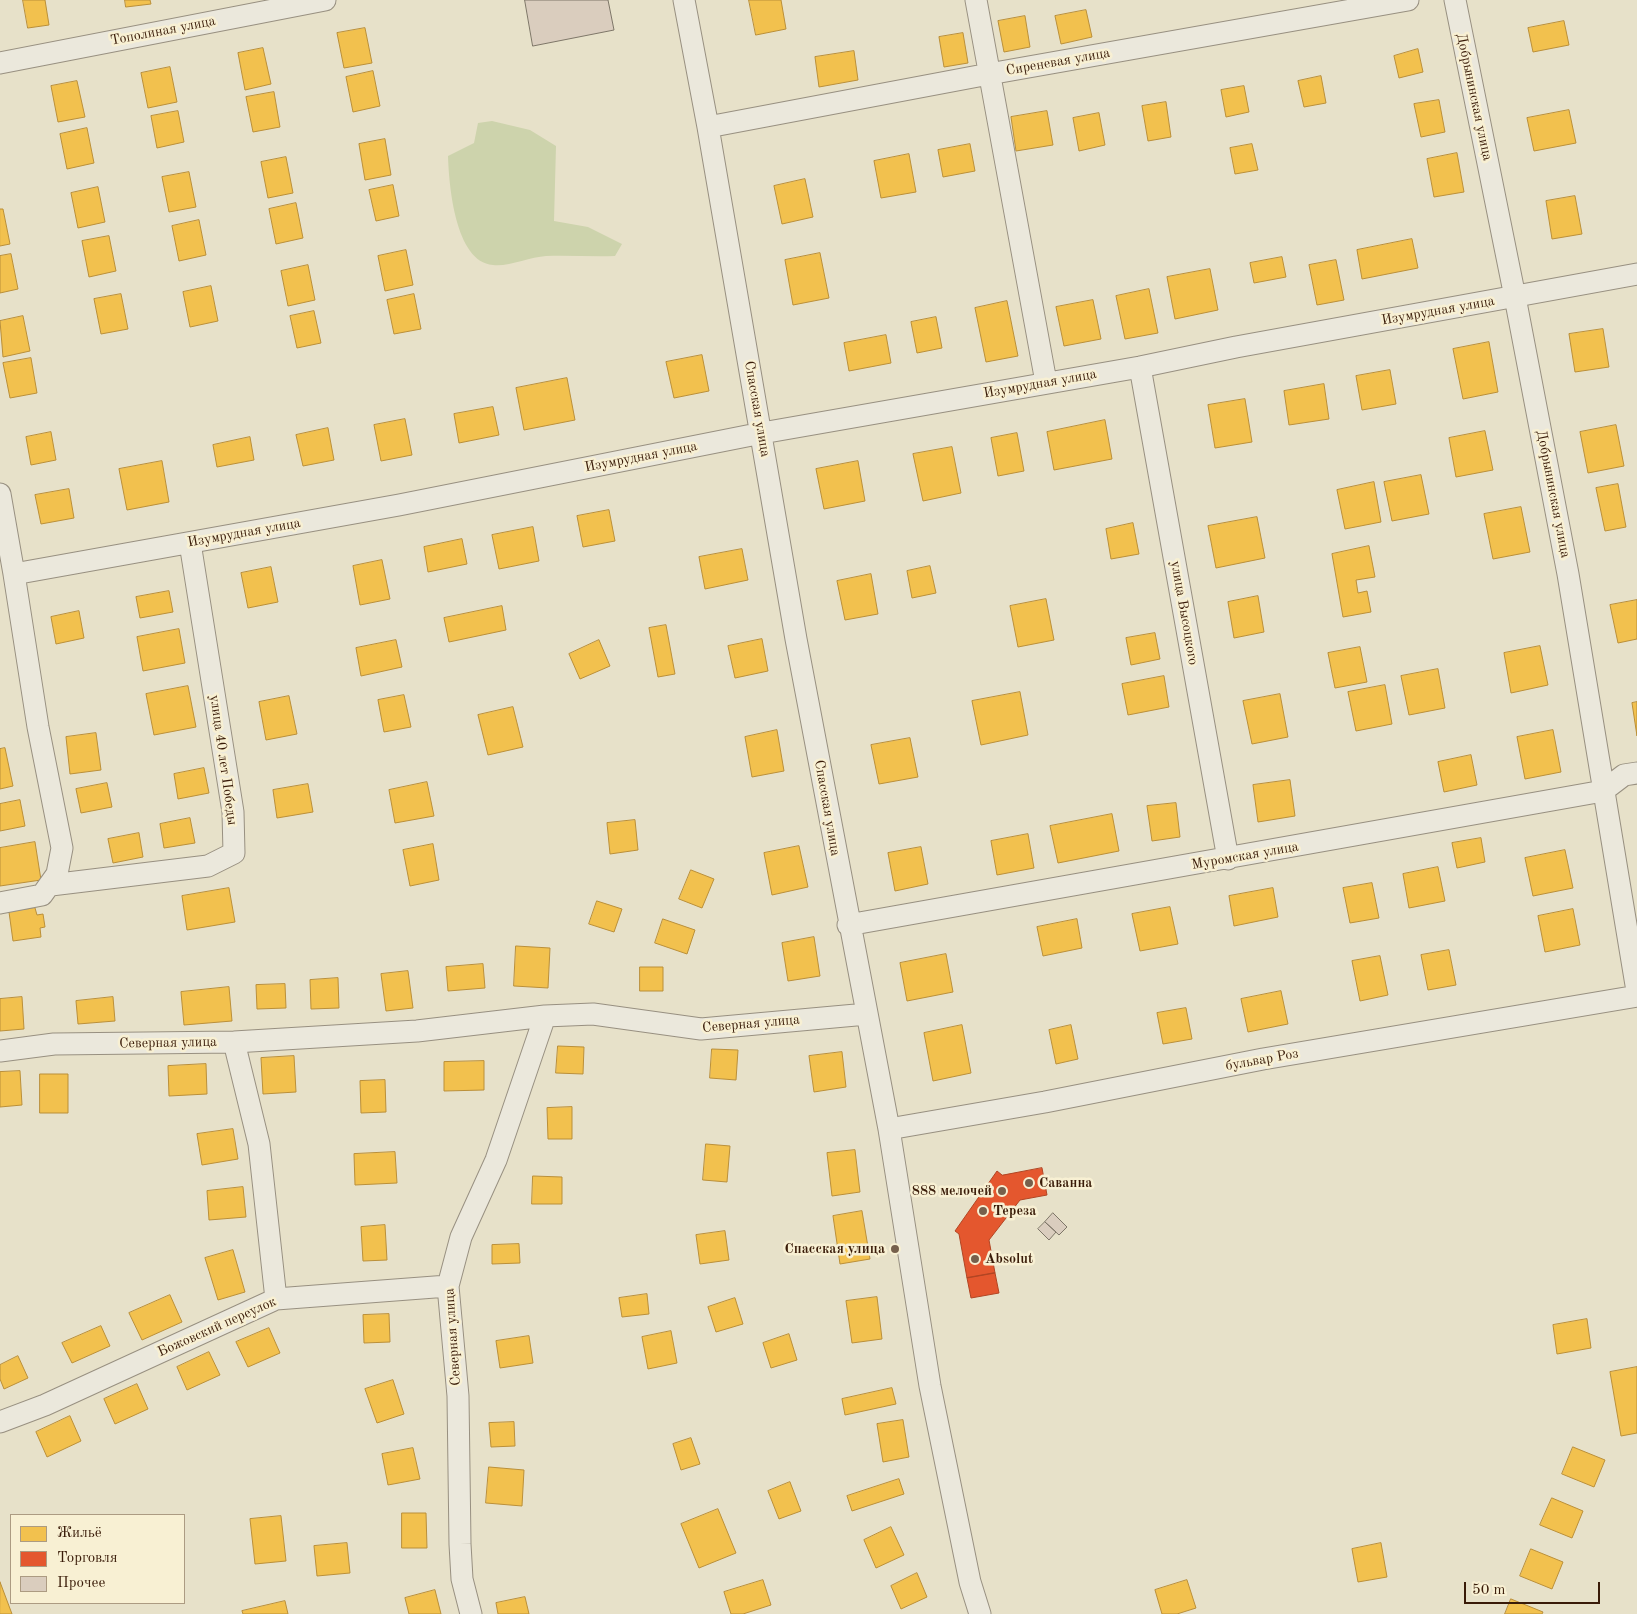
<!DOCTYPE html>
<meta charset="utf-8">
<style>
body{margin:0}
#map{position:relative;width:1637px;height:1614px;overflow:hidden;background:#e7e1c9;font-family:"Old Standard TT",serif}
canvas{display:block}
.legend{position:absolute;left:10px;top:1514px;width:175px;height:90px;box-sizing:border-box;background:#f8f0d3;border:1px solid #ac9b82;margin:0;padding:6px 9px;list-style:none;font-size:15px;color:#391b08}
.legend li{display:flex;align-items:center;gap:10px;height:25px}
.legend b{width:25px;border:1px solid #ac9b82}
.scale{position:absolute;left:1464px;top:1582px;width:136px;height:22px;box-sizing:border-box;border:2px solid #391b08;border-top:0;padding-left:6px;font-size:15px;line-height:18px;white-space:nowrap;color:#391b08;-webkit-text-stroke:4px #f8f0d3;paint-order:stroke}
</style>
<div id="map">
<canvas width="1637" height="1614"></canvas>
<ul class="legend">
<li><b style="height:14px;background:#f2c14e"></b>Жильё</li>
<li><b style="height:14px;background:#e4572e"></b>Торговля</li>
<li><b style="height:14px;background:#dacdbe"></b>Прочее</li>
</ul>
<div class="scale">50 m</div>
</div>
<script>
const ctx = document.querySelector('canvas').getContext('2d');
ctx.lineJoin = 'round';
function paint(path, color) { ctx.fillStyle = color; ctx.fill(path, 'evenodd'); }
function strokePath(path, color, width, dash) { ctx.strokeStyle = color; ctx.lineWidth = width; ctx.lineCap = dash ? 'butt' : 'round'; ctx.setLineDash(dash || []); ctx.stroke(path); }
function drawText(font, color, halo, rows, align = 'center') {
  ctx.font = font + ' "Old Standard TT",serif'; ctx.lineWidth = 5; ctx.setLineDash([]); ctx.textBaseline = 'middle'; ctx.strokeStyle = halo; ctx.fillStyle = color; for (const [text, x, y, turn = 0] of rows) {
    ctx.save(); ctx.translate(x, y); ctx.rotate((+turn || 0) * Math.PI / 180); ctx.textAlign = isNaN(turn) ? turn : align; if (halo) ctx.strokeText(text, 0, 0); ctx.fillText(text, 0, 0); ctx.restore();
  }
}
paint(new Path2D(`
 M 492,121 L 530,130 L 556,146 L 554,221 L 588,227 L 622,244 L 615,256 C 592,257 569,255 546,256 C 530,257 508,267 493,265 C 455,262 449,185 448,156 L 474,143 L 478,123 Z`), '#cdd3ac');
const homes = new Path2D(`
 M 23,0 L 45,0 L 49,25 L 28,28 Z
 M 125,0 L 150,0 L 151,4 L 126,7 Z
 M 749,0 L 781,0 L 786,29 L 756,35 Z
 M 1086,10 L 1092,37 L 1061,44 L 1055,16 Z
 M 1025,16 L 1030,47 L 1004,52 L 998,21 Z
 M 1564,21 L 1569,45 L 1533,52 L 1528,28 Z
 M 365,28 L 372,63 L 344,68 L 337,33 Z
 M 963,33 L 968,63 L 944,67 L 939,37 Z
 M 263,48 L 271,84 L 245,90 L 238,53 Z
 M 1418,49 L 1423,72 L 1399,78 L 1394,56 Z
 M 854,51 L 858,80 L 819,87 L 815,57 Z
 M 170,67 L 177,102 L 148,108 L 141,73 Z
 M 373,71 L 380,106 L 353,112 L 346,77 Z
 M 1321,76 L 1326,103 L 1304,107 L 1298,81 Z
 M 77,81 L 85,117 L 58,122 L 51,86 Z
 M 1244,86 L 1249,112 L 1226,117 L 1221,90 Z
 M 274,92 L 280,127 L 253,132 L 246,97 Z
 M 1439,100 L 1445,132 L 1421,137 L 1414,104 Z
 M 1166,102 L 1171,137 L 1148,141 L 1142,106 Z
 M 1569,110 L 1576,143 L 1534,151 L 1527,118 Z
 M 178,111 L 184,142 L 157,148 L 151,116 Z
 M 1047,111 L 1053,145 L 1016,151 L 1011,117 Z
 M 1099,113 L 1105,145 L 1079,151 L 1073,118 Z
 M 87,128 L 94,163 L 67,169 L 60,134 Z
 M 385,139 L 391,175 L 365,180 L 359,144 Z
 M 970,144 L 975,171 L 943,177 L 938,150 Z
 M 1252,144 L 1258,170 L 1235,174 L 1230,148 Z
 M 1457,153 L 1464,192 L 1434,197 L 1427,159 Z
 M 909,154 L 916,192 L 881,198 L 874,161 Z
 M 286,157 L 293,193 L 268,198 L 261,162 Z
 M 189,172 L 196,207 L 169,212 L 162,177 Z
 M 805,179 L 813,217 L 782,224 L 774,186 Z
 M 393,185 L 399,216 L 376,221 L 369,190 Z
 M 98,187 L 105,222 L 78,228 L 71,193 Z
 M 1575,196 L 1582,234 L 1552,239 L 1546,201 Z
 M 296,203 L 303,238 L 276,244 L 269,209 Z
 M 0,209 L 3,209 L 10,244 L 0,246 Z
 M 199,220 L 206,255 L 179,261 L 172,226 Z
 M 109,236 L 116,271 L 89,277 L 82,241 Z
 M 1412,239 L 1418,268 L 1362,279 L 1357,250 Z
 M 406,250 L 413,285 L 385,291 L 378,256 Z
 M 820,253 L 829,298 L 793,305 L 785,260 Z
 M 11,254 L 18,289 L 0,293 L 0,256 Z
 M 1282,257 L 1286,277 L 1254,283 L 1250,263 Z
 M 1336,260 L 1344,300 L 1317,305 L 1309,265 Z
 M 308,265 L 315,300 L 288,306 L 281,271 Z
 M 1210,269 L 1218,310 L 1175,319 L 1167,277 Z
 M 211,286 L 218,321 L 190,327 L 183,292 Z
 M 1149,289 L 1158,333 L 1125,339 L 1116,296 Z
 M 121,294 L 128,329 L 101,334 L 94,299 Z
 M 414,294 L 421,329 L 394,334 L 387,300 Z
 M 1093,300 L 1101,339 L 1064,346 L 1056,307 Z
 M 1007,301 L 1018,356 L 986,362 L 975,308 Z
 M 314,311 L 321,343 L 297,348 L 290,316 Z
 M 23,316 L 30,351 L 3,357 L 0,321 Z
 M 936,317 L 942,348 L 917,353 L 911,322 Z
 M 1603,329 L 1609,367 L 1575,372 L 1569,334 Z
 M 886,335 L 891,363 L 849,371 L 844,343 Z
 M 1489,342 L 1498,392 L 1463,399 L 1453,349 Z
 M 702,355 L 709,391 L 674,398 L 666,362 Z
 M 31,358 L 37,393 L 10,398 L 3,363 Z
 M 1390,370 L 1396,404 L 1362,410 L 1356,376 Z
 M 567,378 L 575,420 L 524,430 L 516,388 Z
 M 1324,384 L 1329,419 L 1289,425 L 1284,391 Z
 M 1245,399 L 1252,442 L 1215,448 L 1208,405 Z
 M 493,407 L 499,435 L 459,443 L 454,414 Z
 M 405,419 L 412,455 L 381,461 L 374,425 Z
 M 1105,420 L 1112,459 L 1054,470 L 1047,432 Z
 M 1616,425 L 1624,466 L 1588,473 L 1580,432 Z
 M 328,428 L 334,460 L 303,466 L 296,435 Z
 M 1485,431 L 1493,470 L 1456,477 L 1449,438 Z
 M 51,432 L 56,460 L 31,465 L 26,437 Z
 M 1017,433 L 1024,471 L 998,476 L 991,438 Z
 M 250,437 L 254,460 L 217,467 L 213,445 Z
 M 952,447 L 961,493 L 923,501 L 913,454 Z
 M 162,461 L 169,502 L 127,510 L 119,469 Z
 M 858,461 L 865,501 L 824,509 L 816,469 Z
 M 1421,475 L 1429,514 L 1392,521 L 1384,482 Z
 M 1374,482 L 1381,522 L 1345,529 L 1337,490 Z
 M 1618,484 L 1626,527 L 1605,531 L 1596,488 Z
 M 69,489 L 74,518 L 41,524 L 35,495 Z
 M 1521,507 L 1530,552 L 1493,559 L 1484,514 Z
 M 609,510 L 615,541 L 583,547 L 577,516 Z
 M 1257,517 L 1265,558 L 1216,568 L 1208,526 Z
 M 1133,523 L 1139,554 L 1111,559 L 1106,529 Z
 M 533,527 L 539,561 L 499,569 L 492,535 Z
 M 462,539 L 467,564 L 428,572 L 424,547 Z
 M 1369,546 L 1375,577 L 1356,580 L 1358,593 L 1367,591 L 1371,612 L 1343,617 L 1332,554 Z
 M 742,549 L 748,580 L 705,589 L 699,557 Z
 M 382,560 L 390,599 L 360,605 L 353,566 Z
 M 930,566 L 936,593 L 912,598 L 907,571 Z
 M 271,567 L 278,602 L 248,608 L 241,573 Z
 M 871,574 L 878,614 L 845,620 L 837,581 Z
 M 169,591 L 173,612 L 140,618 L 136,597 Z
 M 1258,596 L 1264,632 L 1234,638 L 1228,602 Z
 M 1046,599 L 1054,640 L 1018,647 L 1010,606 Z
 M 1637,600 L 1637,639 L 1618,643 L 1610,605 Z
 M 502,606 L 506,630 L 449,642 L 444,618 Z
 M 79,611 L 84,638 L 56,644 L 51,617 Z
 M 666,625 L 675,674 L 658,677 L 649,628 Z
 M 179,629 L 185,663 L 143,671 L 137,637 Z
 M 1155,633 L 1160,659 L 1131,665 L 1126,638 Z
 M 762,639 L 768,671 L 735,678 L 728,646 Z
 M 396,640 L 402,667 L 361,676 L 356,648 Z
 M 599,640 L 610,666 L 580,679 L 569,654 Z
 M 1540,646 L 1548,685 L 1511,693 L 1504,653 Z
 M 1360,647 L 1367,682 L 1335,688 L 1328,653 Z
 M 1438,669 L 1445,708 L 1409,715 L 1401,676 Z
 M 1164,676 L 1169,707 L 1128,715 L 1122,684 Z
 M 1385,685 L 1392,724 L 1356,731 L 1348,692 Z
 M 188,686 L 196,727 L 154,735 L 146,694 Z
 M 1020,692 L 1028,735 L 981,745 L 972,701 Z
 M 1280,694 L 1288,737 L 1252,744 L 1243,701 Z
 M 404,695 L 411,727 L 384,732 L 378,700 Z
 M 289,696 L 297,734 L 266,740 L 259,702 Z
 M 1637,702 L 1637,736 L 1632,703 Z
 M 513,707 L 523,747 L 488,755 L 478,715 Z
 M 777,730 L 784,771 L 752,777 L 745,737 Z
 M 1553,730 L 1561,772 L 1525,779 L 1517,737 Z
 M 96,733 L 101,770 L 70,774 L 66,737 Z
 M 910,738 L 918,777 L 879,784 L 871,745 Z
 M 5,748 L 13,786 L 0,789 L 0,749 Z
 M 1471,755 L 1477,785 L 1444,792 L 1438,762 Z
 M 204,768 L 209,793 L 178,799 L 174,774 Z
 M 1290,780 L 1295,816 L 1258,822 L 1253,785 Z
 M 427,782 L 434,816 L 395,823 L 389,790 Z
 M 107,783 L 112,807 L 81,813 L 76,789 Z
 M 308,784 L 313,812 L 277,818 L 273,790 Z
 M 20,800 L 25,826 L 0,831 L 0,804 Z
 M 1176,803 L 1180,837 L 1152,841 L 1147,806 Z
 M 1112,814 L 1119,851 L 1058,863 L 1050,826 Z
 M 190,818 L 195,843 L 164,848 L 160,824 Z
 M 635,820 L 638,850 L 610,854 L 607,823 Z
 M 139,833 L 143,857 L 113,863 L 108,839 Z
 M 1028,834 L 1034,868 L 997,875 L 991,841 Z
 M 1481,838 L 1485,862 L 1457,868 L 1452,843 Z
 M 35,842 L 41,880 L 0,886 L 0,848 Z
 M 433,844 L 439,880 L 410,886 L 403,850 Z
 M 799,846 L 808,887 L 772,895 L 764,853 Z
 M 921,847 L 928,884 L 895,891 L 888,853 Z
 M 1565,850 L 1573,888 L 1533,896 L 1525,858 Z
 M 1438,867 L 1445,901 L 1409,908 L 1403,874 Z
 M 691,870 L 714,879 L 702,908 L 679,899 Z
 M 1372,883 L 1379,918 L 1350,923 L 1343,888 Z
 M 229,888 L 235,922 L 187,930 L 182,896 Z
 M 1273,888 L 1278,917 L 1234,926 L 1229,896 Z
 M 597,901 L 622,909 L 614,932 L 589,924 Z
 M 1170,907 L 1178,944 L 1140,951 L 1132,914 Z
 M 35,908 L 37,915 L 43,914 L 45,927 L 40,928 L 41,937 L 13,941 L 9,912 Z
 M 1573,909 L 1580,945 L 1545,952 L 1538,916 Z
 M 663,919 L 695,930 L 687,954 L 655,943 Z
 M 1077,919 L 1082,948 L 1043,956 L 1037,927 Z
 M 814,937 L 820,976 L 788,981 L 782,943 Z
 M 516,946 L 550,948 L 548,988 L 514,986 Z
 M 1449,950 L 1456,985 L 1428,990 L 1421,955 Z
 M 946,954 L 953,992 L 907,1001 L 900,963 Z
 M 1380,956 L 1388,995 L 1360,1001 L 1352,961 Z
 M 483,964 L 485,988 L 448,991 L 446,967 Z
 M 640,967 L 663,967 L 663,991 L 640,991 Z
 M 408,971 L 413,1008 L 386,1011 L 381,974 Z
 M 338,978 L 339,1008 L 311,1009 L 310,980 Z
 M 285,984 L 286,1008 L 257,1009 L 256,985 Z
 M 229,987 L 232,1021 L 184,1025 L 181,992 Z
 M 1281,991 L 1288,1024 L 1248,1032 L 1241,999 Z
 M 22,997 L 24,1029 L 0,1031 L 0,999 Z
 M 113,997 L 115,1021 L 78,1024 L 76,1001 Z
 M 1186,1008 L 1192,1039 L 1163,1044 L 1157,1013 Z
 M 962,1025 L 971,1073 L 933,1081 L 924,1033 Z
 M 1071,1025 L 1078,1059 L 1056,1064 L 1049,1030 Z
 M 558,1046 L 584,1047 L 583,1074 L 556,1073 Z
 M 712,1049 L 738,1050 L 736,1080 L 710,1078 Z
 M 842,1052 L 846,1087 L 814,1092 L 809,1056 Z
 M 294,1056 L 296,1092 L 263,1094 L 261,1058 Z
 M 484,1061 L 484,1090 L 444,1091 L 444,1062 Z
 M 206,1064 L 207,1094 L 169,1096 L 168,1066 Z
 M 20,1071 L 22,1105 L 0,1107 L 0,1072 Z
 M 40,1074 L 68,1074 L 68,1113 L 40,1113 Z
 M 385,1080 L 386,1112 L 361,1113 L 360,1081 Z
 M 572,1107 L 572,1139 L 548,1139 L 547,1108 Z
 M 233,1129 L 238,1159 L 202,1165 L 197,1134 Z
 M 706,1144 L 730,1146 L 727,1182 L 703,1180 Z
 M 855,1150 L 860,1192 L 832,1196 L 827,1153 Z
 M 395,1152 L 397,1183 L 355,1185 L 354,1154 Z
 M 533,1176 L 562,1177 L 562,1204 L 532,1204 Z
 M 243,1187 L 246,1217 L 209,1220 L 207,1191 Z
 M 862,1211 L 870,1259 L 840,1264 L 833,1216 Z
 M 385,1225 L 387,1260 L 363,1261 L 361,1227 Z
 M 725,1231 L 729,1260 L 700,1264 L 696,1235 Z
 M 519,1244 L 520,1263 L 492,1264 L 492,1245 Z
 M 233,1250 L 245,1292 L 218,1300 L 205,1258 Z
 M 647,1294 L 649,1314 L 622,1317 L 619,1298 Z
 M 170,1295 L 182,1322 L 142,1340 L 129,1313 Z
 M 877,1297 L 882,1339 L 852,1343 L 846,1301 Z
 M 735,1298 L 743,1324 L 716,1332 L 708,1307 Z
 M 389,1314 L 390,1342 L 364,1343 L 363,1315 Z
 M 1587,1319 L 1591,1348 L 1557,1354 L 1553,1325 Z
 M 101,1326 L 110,1346 L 72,1363 L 62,1343 Z
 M 269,1328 L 280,1353 L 248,1367 L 236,1342 Z
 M 671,1331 L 677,1363 L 648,1369 L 642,1337 Z
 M 789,1334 L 797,1360 L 771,1368 L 763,1343 Z
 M 529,1336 L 533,1363 L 500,1368 L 496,1341 Z
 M 209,1352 L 220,1375 L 187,1390 L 177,1367 Z
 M 18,1356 L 28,1378 L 4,1389 L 0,1379 L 0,1365 Z
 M 1637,1367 L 1637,1433 L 1621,1436 L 1610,1372 Z
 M 393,1380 L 404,1414 L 377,1423 L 365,1389 Z
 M 137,1384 L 148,1409 L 115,1424 L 104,1399 Z
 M 892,1388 L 896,1404 L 845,1415 L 842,1399 Z
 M 70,1416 L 81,1441 L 47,1457 L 36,1432 Z
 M 903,1420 L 909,1457 L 883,1462 L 877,1424 Z
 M 514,1422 L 515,1446 L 491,1447 L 489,1423 Z
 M 691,1438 L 700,1464 L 681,1470 L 673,1444 Z
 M 1573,1447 L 1605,1460 L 1594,1487 L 1562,1474 Z
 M 413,1448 L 420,1479 L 388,1485 L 382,1454 Z
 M 489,1467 L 524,1470 L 522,1506 L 486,1503 Z
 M 899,1479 L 904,1494 L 852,1511 L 847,1496 Z
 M 790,1482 L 801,1511 L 779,1519 L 768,1491 Z
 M 1552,1498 L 1583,1511 L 1572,1538 L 1540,1525 Z
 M 718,1509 L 736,1553 L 699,1568 L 681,1524 Z
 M 402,1513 L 426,1513 L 427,1548 L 402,1548 Z
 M 281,1516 L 286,1561 L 255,1564 L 250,1519 Z
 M 891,1527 L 904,1555 L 876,1568 L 864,1540 Z
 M 347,1543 L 350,1573 L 317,1576 L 314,1546 Z
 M 1381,1543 L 1387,1577 L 1358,1582 L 1352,1549 Z
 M 1531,1549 L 1563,1562 L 1552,1589 L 1520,1576 Z
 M 917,1573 L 927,1597 L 901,1609 L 891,1586 Z
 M 763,1580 L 771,1605 L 743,1614 L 731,1614 L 724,1592 Z
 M 1187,1580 L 1196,1608 L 1177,1614 L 1162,1614 L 1155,1590 Z
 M 0,1582 L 12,1614 L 0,1614 Z
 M 435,1590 L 441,1614 L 409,1614 L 405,1598 Z
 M 525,1597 L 529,1614 L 498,1614 L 496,1603 Z
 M 1511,1599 L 1543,1612 L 1542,1614 L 1505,1614 Z
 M 285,1601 L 288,1614 L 243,1614 L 242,1611 Z`);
paint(homes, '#f2c14e');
strokePath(homes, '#ba8f39', 1);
const shops = new Path2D(`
 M 1042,1168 L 1047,1195 L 1020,1200 L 989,1240 L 995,1273 L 967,1278 L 959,1234 L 955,1231 L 997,1171 L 1002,1175 Z
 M 995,1273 L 999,1293 L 971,1298 L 967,1278 Z`);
paint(shops, '#e4572e');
strokePath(shops, '#b14523', 1);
const building = new Path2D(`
 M 525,0 L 608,0 L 614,30 L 533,46 Z
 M 1053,1213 L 1067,1227 L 1059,1235 L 1045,1222 Z
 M 1045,1222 L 1056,1232 L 1049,1240 L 1038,1229 Z`);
paint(building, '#dacdbe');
strokePath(building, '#7e7668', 1);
const minor = new Path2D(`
 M 684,0 L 708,127 L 796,639 L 889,1129 L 930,1386 L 970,1582 L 980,1614
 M 976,0 L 1046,382
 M 1455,0 L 1515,297 L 1568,574 L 1637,991
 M 0,63 L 325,0
 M 708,127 L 989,74 L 1408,0
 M 1140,367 L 1228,859
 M 0,494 L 14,574
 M 51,885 L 208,866 L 234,853 L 233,812 L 190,543
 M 0,903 L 42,895 L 57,874 L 62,848 L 38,727 L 14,574 L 399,505 L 762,433 L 1140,367 L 1236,347 L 1637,274
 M 848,925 L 1603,791 L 1624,775 L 1637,773
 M 234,1042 L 259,1144 L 276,1299
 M 0,1051 L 54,1044 L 234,1042 L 417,1031 L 545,1016
 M 889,1129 L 1045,1102 L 1263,1059 L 1637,996
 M 0,1422 L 45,1405 L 276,1299 L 448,1286
 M 471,1614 L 462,1579 L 460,1544 L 458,1396 L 448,1286 L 461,1237 L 496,1160 L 545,1016 L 593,1014 L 701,1029 L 867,1014`);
strokePath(minor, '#989081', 23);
strokePath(minor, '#ebe8dc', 21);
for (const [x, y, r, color] of [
 [1029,1183,5,"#76604c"],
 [1002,1191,5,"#76604c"],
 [983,1211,5,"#76604c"],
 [895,1249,5,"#76604c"],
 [975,1259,5,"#76604c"]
]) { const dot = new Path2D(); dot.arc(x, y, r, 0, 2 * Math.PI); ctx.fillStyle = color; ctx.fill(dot); strokePath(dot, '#f8f0d3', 2); }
drawText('14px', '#391b08', '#f8f0d3', [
 ["Тополиная улица",163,31,-11],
 ["Сиреневая улица",1058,62,-10],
 ["Добрынинская улица",1474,97,78],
 ["Изумрудная улица",1438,311,-10],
 ["Изумрудная улица",1040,384,-10],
 ["Спасская улица",757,409,80],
 ["Изумрудная улица",641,457,-11],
 ["Добрынинская улица",1553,494,79],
 ["Изумрудная улица",244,533,-10],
 ["улица Высоцкого",1184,613,80],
 ["улица 40 лет Победы",223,760,82],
 ["Спасская улица",827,808,80],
 ["Муромская улица",1245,856,-10],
 ["Северная улица",751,1024,-5],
 ["Северная улица",168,1043,-1],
 ["бульвар Роз",1262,1060,-10],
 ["Божовский переулок",217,1327,-24],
 ["Северная улица",453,1337,-94]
]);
drawText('bold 14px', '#391b08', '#f8f0d3', [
 ["Саванна",1039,1183],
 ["888 мелочей",992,1191,"right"],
 ["Тереза",993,1211],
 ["Спасская улица",885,1249,"right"],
 ["Absolut",985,1259]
], 'left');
</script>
